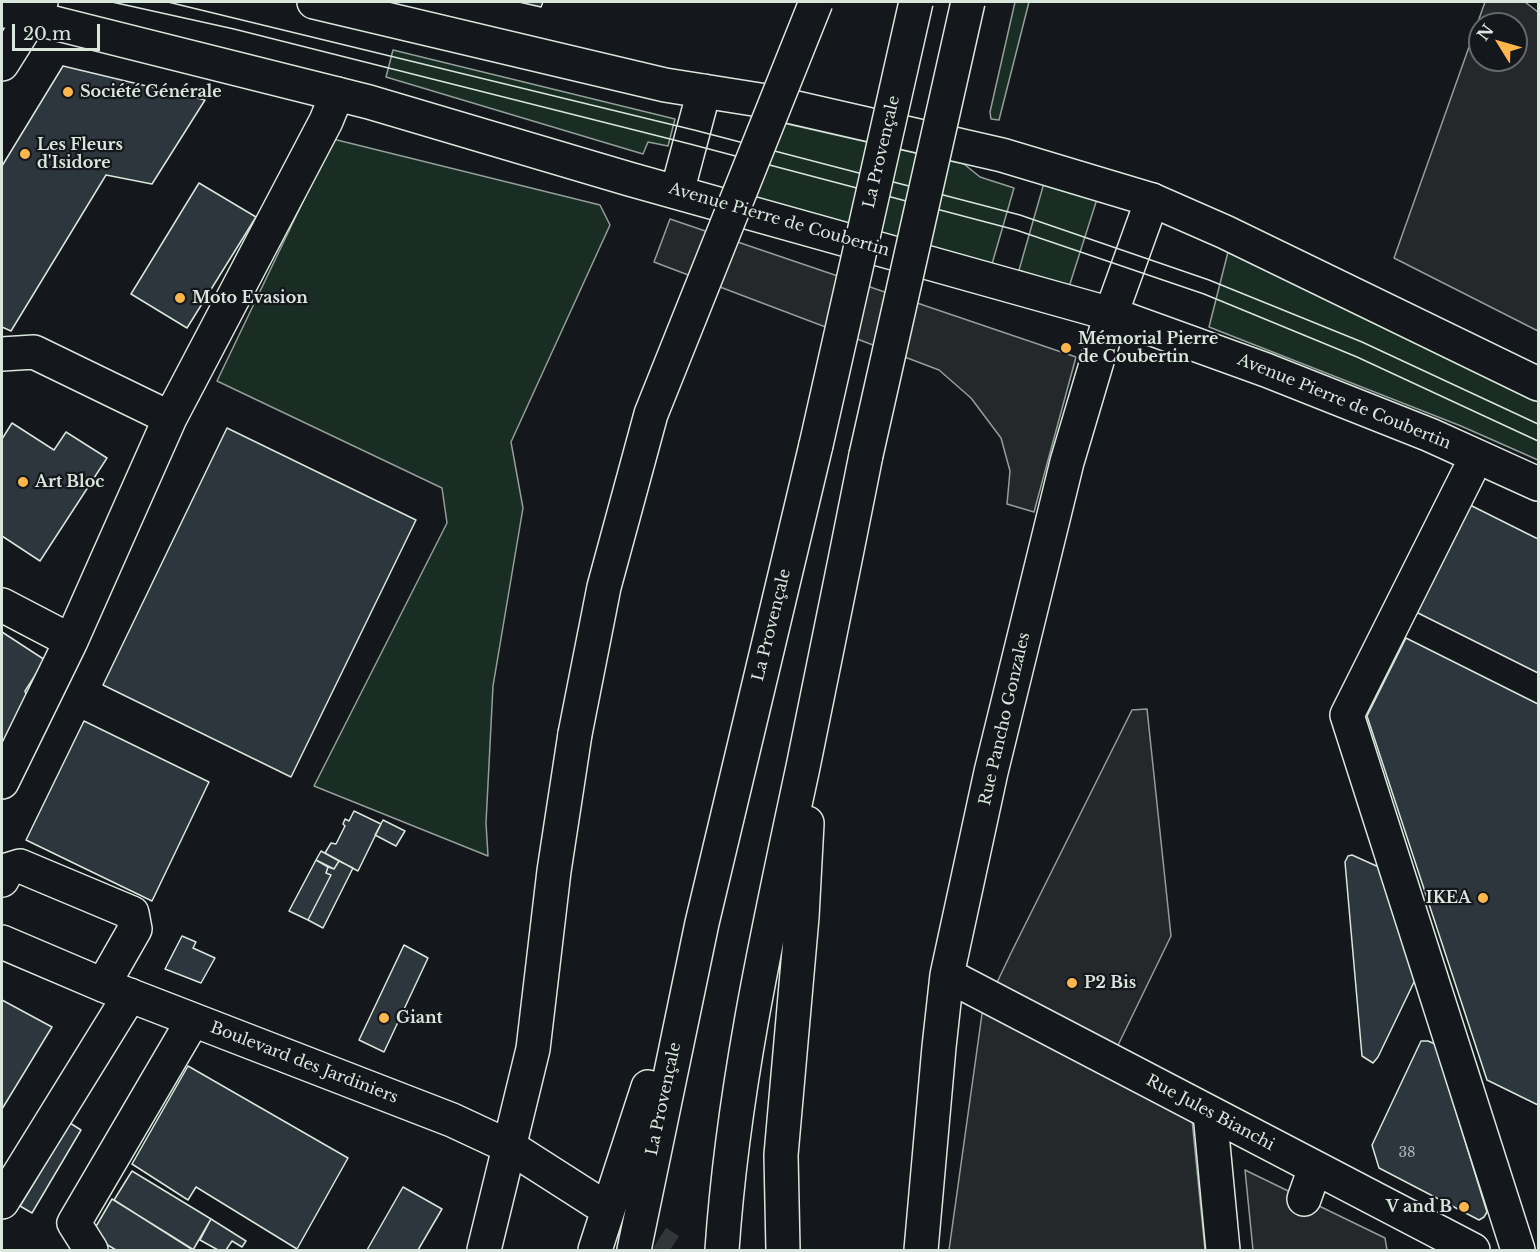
<!DOCTYPE html>
<meta charset="utf-8">
<style>
body{margin:0}
#map{position:relative;width:1540px;height:1252px;overflow:hidden;background:#14181c;font-family:"Libre Baskerville",serif}
canvas{display:block}
.frame{position:absolute;inset:0;border:3px solid #d8e6dc;pointer-events:none}
.north{position:absolute;left:1468px;top:12px;width:60px;height:60px;box-sizing:border-box;background:#14181c;border:2px solid #626a69;border-radius:50%;rotate:307deg;font-size:16px;font-weight:700;line-height:24px;text-align:center;color:#d8e6dc}
.north::after{content:'';display:block;margin:auto;width:21px;height:27px;background:#ffb74d;clip-path:polygon(50% 0,100% 100%,50% 72%,0 100%)}
.scale{position:absolute;left:12px;top:24px;width:88px;height:27px;box-sizing:border-box;border:3px solid #d8e6dc;border-top:0;padding-left:8px;font-size:18px;line-height:21px;white-space:nowrap;color:#d8e6dc;-webkit-text-stroke:4px #14181c;paint-order:stroke}
</style>
<div id="map">
<canvas width="1540" height="1252"></canvas>
<div class="frame"></div>
<div class="north">N</div>
<div class="scale">20 m</div>
</div>
<script>
const ctx = document.querySelector('canvas').getContext('2d');
ctx.lineJoin = 'round';
function paint(path, color) { ctx.fillStyle = color; ctx.fill(path, 'evenodd'); }
function strokePath(path, color, width, dash) { ctx.strokeStyle = color; ctx.lineWidth = width; ctx.lineCap = dash ? 'butt' : 'round'; ctx.setLineDash(dash || []); ctx.stroke(path); }
function drawText(font, color, halo, rows, align = 'center') {
  ctx.font = font + ' "Libre Baskerville",serif'; ctx.lineWidth = 4.5; ctx.setLineDash([]); ctx.textBaseline = 'middle'; ctx.strokeStyle = halo; ctx.fillStyle = color; for (const [text, x, y, turn = 0] of rows) {
    ctx.save(); ctx.translate(x, y); ctx.rotate((+turn || 0) * Math.PI / 180); ctx.textAlign = isNaN(turn) ? turn : align; if (halo) ctx.strokeText(text, 0, 0); ctx.fillText(text, 0, 0); ctx.restore();
  }
}
const green = new Path2D(`
 M 1015,2 L 1029,2 L 999,120 L 991,119 L 990,112 Z
 M 393,50 L 675,119 L 668,146 L 648,142 L 643,154 L 386,77 Z
 M 774,121 L 964,164 L 980,177 L 1014,188 L 992,264 L 748,198 Z
 M 333,139 L 600,205 L 610,225 L 511,442 L 523,508 L 493,686 L 486,823 L 488,856 L 314,786 L 447,523 L 442,488 L 217,381 Z
 M 1044,183 L 1097,199 L 1069,287 L 1019,270 Z
 M 1228,252 L 1538,402 L 1538,460 L 1461,426 L 1209,327 Z`);
paint(green, '#1a2d24');
strokePath(green, '#939e99', 1.5);
const parking = new Path2D(`
 M 1485,2 L 1525,2 L 1538,12 L 1538,331 L 1394,258 ZM 1480,24 L 1516,24 L 1516,60 L 1480,60 Z
 M 670,219 L 1076,357 L 1034,512 L 1007,504 L 1010,471 L 1001,438 L 971,398 L 939,370 L 654,262 Z
 M 1147,709 L 1171,936 L 1105,1072 L 1192,1120 L 1205,1250 L 949,1250 L 982,1014 L 1011,953 L 1132,710 Z
 M 1245,1170 L 1385,1238 L 1387,1250 L 1253,1250 Z`);
paint(parking, '#24282b');
strokePath(parking, '#939e99', 1.5);
const building = new Path2D(`
 M 519,2 L 543,2 L 541,7 Z
 M 63,66 L 205,100 L 152,184 L 106,175 L 11,331 L 2,327 L 2,166 Z
 M 199,183 L 256,217 L 187,328 L 131,294 Z
 M 12,423 L 54,450 L 66,432 L 107,458 L 40,561 L 2,536 L 2,439 Z
 M 227,428 L 416,520 L 291,777 L 103,685 Z
 M 1466,503 L 1538,539 L 1538,673 L 1412,610 Z
 M 2,632 L 45,660 L 25,691 L 29,705 L 2,774 Z
 M 1406,638 L 1538,704 L 1538,1105 L 1487,1080 L 1367,716 Z
 M 84,721 L 209,782 L 152,901 L 26,840 Z
 M 354,811 L 381,824 L 358,871 L 325,853 L 331,843 L 336,844 L 345,826 L 343,824 L 345,819 L 349,821 Z
 M 383,820 L 405,831 L 396,846 L 375,835 Z
 M 321,851 L 339,861 L 334,869 L 316,860 Z
 M 1352,855 L 1381,868 L 1416,978 L 1378,1057 L 1373,1063 L 1362,1056 L 1345,862 L 1348,856 Z
 M 316,860 L 328,867 L 326,873 L 331,875 L 308,920 L 289,911 Z
 M 339,861 L 353,868 L 323,928 L 308,920 L 331,875 L 326,873 L 328,867 L 334,869 Z
 M 182,936 L 196,942 L 193,948 L 215,958 L 201,983 L 165,969 Z
 M 404,945 L 428,958 L 384,1052 L 359,1040 Z
 M 2,1000 L 52,1027 L 2,1109 Z
 M 1421,1041 L 1428,1041 L 1435,1044 L 1487,1212 L 1484,1217 L 1479,1220 L 1379,1168 L 1372,1145 Z
 M 188,1066 L 348,1158 L 297,1249 L 196,1187 L 188,1200 L 132,1164 Z
 M 70,1123 L 81,1130 L 32,1213 L 20,1206 Z
 M 132,1171 L 211,1219 L 193,1250 L 114,1200 Z
 M 403,1187 L 442,1209 L 418,1250 L 367,1250 Z
 M 112,1199 L 194,1250 L 116,1250 L 91,1235 Z
 M 211,1219 L 246,1241 L 242,1247 L 232,1241 L 226,1250 L 218,1250 L 200,1240 Z`);
paint(building, '#2c363c');
strokePath(building, '#d8e6dc', 1.5);
strokePath(new Path2D(`
 M 616,1215 L 670,1250`), '#313739', 33, [33, 16]);
const minor = new Path2D(`
 M 2,354 L 34,352 L 170,418 L 71,641 L 2,782
 M 170,418 L 326,121 L 337,94
 M 1469,472 L 1347,715 L 1518,1250
 M 2,605 L 71,641
 M 2,880 L 7,870 L 20,866 L 132,913 L 135,929 L 103,985
 M 2,942 L 103,985 L 452,1120 L 510,1147 L 596,1202
 M 947,975 L 1473,1250
 M 1210,1113 L 1223,1250
 M 1304,1199 L 1315,1168
 M 2,1202 L 130,995
 M 91,1250 L 74,1223 L 193,1020
 M 484,1250 L 533,1049 L 554,871 L 575,734
 M 921,1250 L 939,1047 L 947,975 L 991,772 L 1067,462 L 1111,314 L 1152,200`);
const major = new Path2D(`
 M 314,2 L 665,85 L 766,101 L 1002,155 L 1152,200 L 1225,232 L 1538,384
 M 2,10 L 369,102 L 629,179 L 1111,314 L 1266,370 L 1430,435 L 1538,484
 M 2,64 L 41,2
 M 677,192 L 704,91`);
const highway = new Path2D(`
 M 595,1250 L 648,1087
 M 634,1250 L 702,923 L 816,445
 M 722,1250 C 733,1087 769,926 803,767 C 825,663 845,559 866,455
 M 783,1250 L 781,1155 L 802,917 L 807,823`);
strokePath(minor, '#d8e6dc', 36);
strokePath(major, '#d8e6dc', 36);
strokePath(highway, '#d8e6dc', 36);
strokePath(minor, '#14181c', 33);
strokePath(major, '#14181c', 33);
strokePath(highway, '#14181c', 33);
strokePath(new Path2D(`
 M 112,2 L 234,29 L 690,144 L 1016,230 L 1204,294 L 1357,357 L 1538,441
 M 168,2 L 694,130 L 1020,215 L 1209,280 L 1362,342 L 1538,424`), '#d8e6dc', 1.5);
const minorBridge = new Path2D(`
 M 575,734 L 604,587 L 651,414 L 816,2`);
const highwayBridge = new Path2D(`
 M 816,445 L 916,2
 M 866,455 L 968,2`);
strokePath(minorBridge, '#d8e6dc', 36, []);
strokePath(highwayBridge, '#d8e6dc', 36, []);
strokePath(minorBridge, '#14181c', 33);
strokePath(highwayBridge, '#14181c', 33);
for (const [x, y, r, color] of [
 [68,92,6,"#ffb74d"],
 [25,154,6,"#ffb74d"],
 [180,298,6,"#ffb74d"],
 [1066,348,6,"#ffb74d"],
 [23,482,6,"#ffb74d"],
 [1483,898,6,"#ffb74d"],
 [1072,983,6,"#ffb74d"],
 [384,1018,6,"#ffb74d"],
 [1464,1207,6,"#ffb74d"]
]) { const dot = new Path2D(); dot.arc(x, y, r, 0, 2 * Math.PI); ctx.fillStyle = color; ctx.fill(dot); strokePath(dot, '#14181c', 2); }
drawText('14px', '#adbab4', null, [
 ["38",1407,1153]
]);
drawText('bold 16px', '#d8e6dc', '#14181c', [
 ["Société Générale",80,92],
 ["Les Fleurs",37,145],
 ["d'Isidore",37,163],
 ["Moto Evasion",192,298],
 ["Mémorial Pierre",1078,339],
 ["de Coubertin",1078,357],
 ["Art Bloc",35,482],
 ["IKEA",1471,898,"right"],
 ["P2 Bis",1084,983],
 ["Giant",396,1018],
 ["V and B",1452,1207,"right"]
], 'left');
drawText('16px', '#d8e6dc', '#14181c', [
 ["La Provençale",882,152,-77],
 ["Avenue Pierre de Coubertin",779,220,16],
 ["Avenue Pierre de Coubertin",1344,402,22],
 ["La Provençale",772,625,-76],
 ["Rue Pancho Gonzales",1005,719,-77],
 ["Boulevard des Jardiniers",304,1063,21],
 ["La Provençale",664,1099,-78],
 ["Rue Jules Bianchi",1210,1113,28]
]);
</script>
